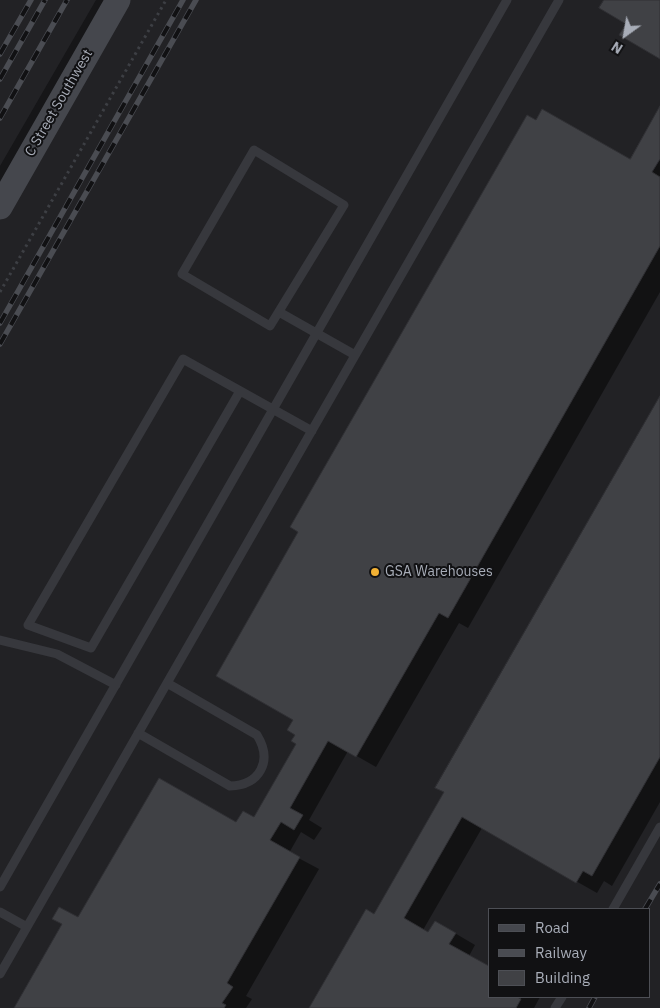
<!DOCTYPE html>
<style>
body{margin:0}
#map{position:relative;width:660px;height:1008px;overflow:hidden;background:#161618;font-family:"IBM Plex Sans",sans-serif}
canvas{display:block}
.legend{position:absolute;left:488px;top:908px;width:162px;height:90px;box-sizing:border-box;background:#111113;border:1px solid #4d4f55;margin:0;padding:6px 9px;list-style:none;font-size:15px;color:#a8adb8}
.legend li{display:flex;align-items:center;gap:10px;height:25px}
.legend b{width:25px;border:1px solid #4d4f55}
.north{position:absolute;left:600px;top:10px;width:50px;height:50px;-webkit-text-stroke:4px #111113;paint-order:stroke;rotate:212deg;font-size:14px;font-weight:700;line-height:20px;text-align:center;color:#a8adb8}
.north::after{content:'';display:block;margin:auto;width:18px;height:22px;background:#a8adb8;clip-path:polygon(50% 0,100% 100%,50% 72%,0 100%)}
</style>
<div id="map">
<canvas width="660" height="1008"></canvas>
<ul class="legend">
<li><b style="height:6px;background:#45474d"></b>Road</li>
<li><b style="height:6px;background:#4a4c52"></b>Railway</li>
<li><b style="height:14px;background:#404145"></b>Building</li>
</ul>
<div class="north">N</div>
</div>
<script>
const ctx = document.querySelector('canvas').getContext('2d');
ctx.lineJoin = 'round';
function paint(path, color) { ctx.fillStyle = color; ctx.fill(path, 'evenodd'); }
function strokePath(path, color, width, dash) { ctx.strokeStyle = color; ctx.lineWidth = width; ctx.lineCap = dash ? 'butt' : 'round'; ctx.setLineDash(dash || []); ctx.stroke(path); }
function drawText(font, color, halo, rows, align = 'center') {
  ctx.font = font + ' "IBM Plex Sans",sans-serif'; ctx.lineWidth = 4; ctx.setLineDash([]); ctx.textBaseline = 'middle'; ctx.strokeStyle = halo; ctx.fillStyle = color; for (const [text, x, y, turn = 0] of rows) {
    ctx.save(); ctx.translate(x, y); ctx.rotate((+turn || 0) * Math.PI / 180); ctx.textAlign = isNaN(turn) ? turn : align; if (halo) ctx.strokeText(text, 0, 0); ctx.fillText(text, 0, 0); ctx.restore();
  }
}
paint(new Path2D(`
 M 0,0 L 96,0 L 0,166 Z
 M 109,0 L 660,0 L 660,1008 L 0,1008 L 0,201 ZM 489,909 L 649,909 L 649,997 L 489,997 Z`), '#222225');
paint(new Path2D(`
 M 660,109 L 660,292 L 468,628 L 459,623 L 376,767 L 348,751 L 309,820 L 322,828 L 314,840 L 301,832 L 289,853 L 319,869 L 246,996 L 252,999 L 246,1008 L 15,1008 L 79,919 L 237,823 L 254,819 Z
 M 660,398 L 660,802 L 612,886 L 604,881 L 597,893 L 482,828 L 423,930 L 429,933 L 436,922 L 475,945 L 469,956 L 489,997 L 540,997 L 534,1008 L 311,1008 L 375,916 L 446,792 Z`), '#0007');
const building = new Path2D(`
 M 604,0 L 660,0 L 660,59 L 619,35 L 626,24 L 599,8 Z
 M 660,106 L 660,159 L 652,172 L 660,177 L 660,246 L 448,618 L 439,613 L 356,757 L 328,741 L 290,808 L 303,815 L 294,830 L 281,822 L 270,840 L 300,857 L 227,983 L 233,987 L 222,1003 L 226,1005 L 224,1008 L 14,1008 L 62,924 L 52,919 L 59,907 L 78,917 L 159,778 L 236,822 L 243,811 L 254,817 L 296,744 L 291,741 L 295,735 L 287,730 L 293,720 L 216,676 L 298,532 L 290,527 L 527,115 L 536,120 L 542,109 L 630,159 Z
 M 660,396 L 660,757 L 592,876 L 583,871 L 576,883 L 462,817 L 404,918 L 428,932 L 435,921 L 456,933 L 449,944 L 489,966 L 489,997 L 517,997 L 521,999 L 516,1008 L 309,1008 L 366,909 L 374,914 L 444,792 L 435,788 Z`);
paint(building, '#404145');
strokePath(building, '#303034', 1);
strokePath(new Path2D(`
 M 0,292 L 166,0`), '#3d3f44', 3, [2.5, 4]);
strokePath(new Path2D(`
 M 254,150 L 344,205 L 270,326 L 182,274 Z
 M 279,312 L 355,355
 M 240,391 L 91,648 L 28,625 L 183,359 L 312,431
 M 0,640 L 57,654 L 116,685
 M 138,733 L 230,786 C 260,785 273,761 257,735 L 167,683
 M 0,887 L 507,0
 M 613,909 L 660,827
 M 0,912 L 27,927
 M 0,974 L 559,0
 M 555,1008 L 562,997`), '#37383d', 9);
strokePath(new Path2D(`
 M 0,207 L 118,0`), '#45474d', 25);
const rail = new Path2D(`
 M 0,54 L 31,0
 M 0,79 L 45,0
 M 0,118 L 67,0
 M 0,323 L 183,0
 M 0,344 L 196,0
 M 645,909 L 660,884
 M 589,1008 L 595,997`);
strokePath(rail, '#4a4c52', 5.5);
strokePath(rail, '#111113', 4, [11]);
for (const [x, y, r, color] of [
 [375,572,5,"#f2b134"]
]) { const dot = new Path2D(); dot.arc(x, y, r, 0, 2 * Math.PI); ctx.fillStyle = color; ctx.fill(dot); strokePath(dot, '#111113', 2); }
drawText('14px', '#a8adb8', '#111113', [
 ["C Street Southwest",59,103,-60]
]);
drawText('14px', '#a8adb8', '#111113', [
 ["GSA Warehouses",385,572]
], 'left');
</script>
